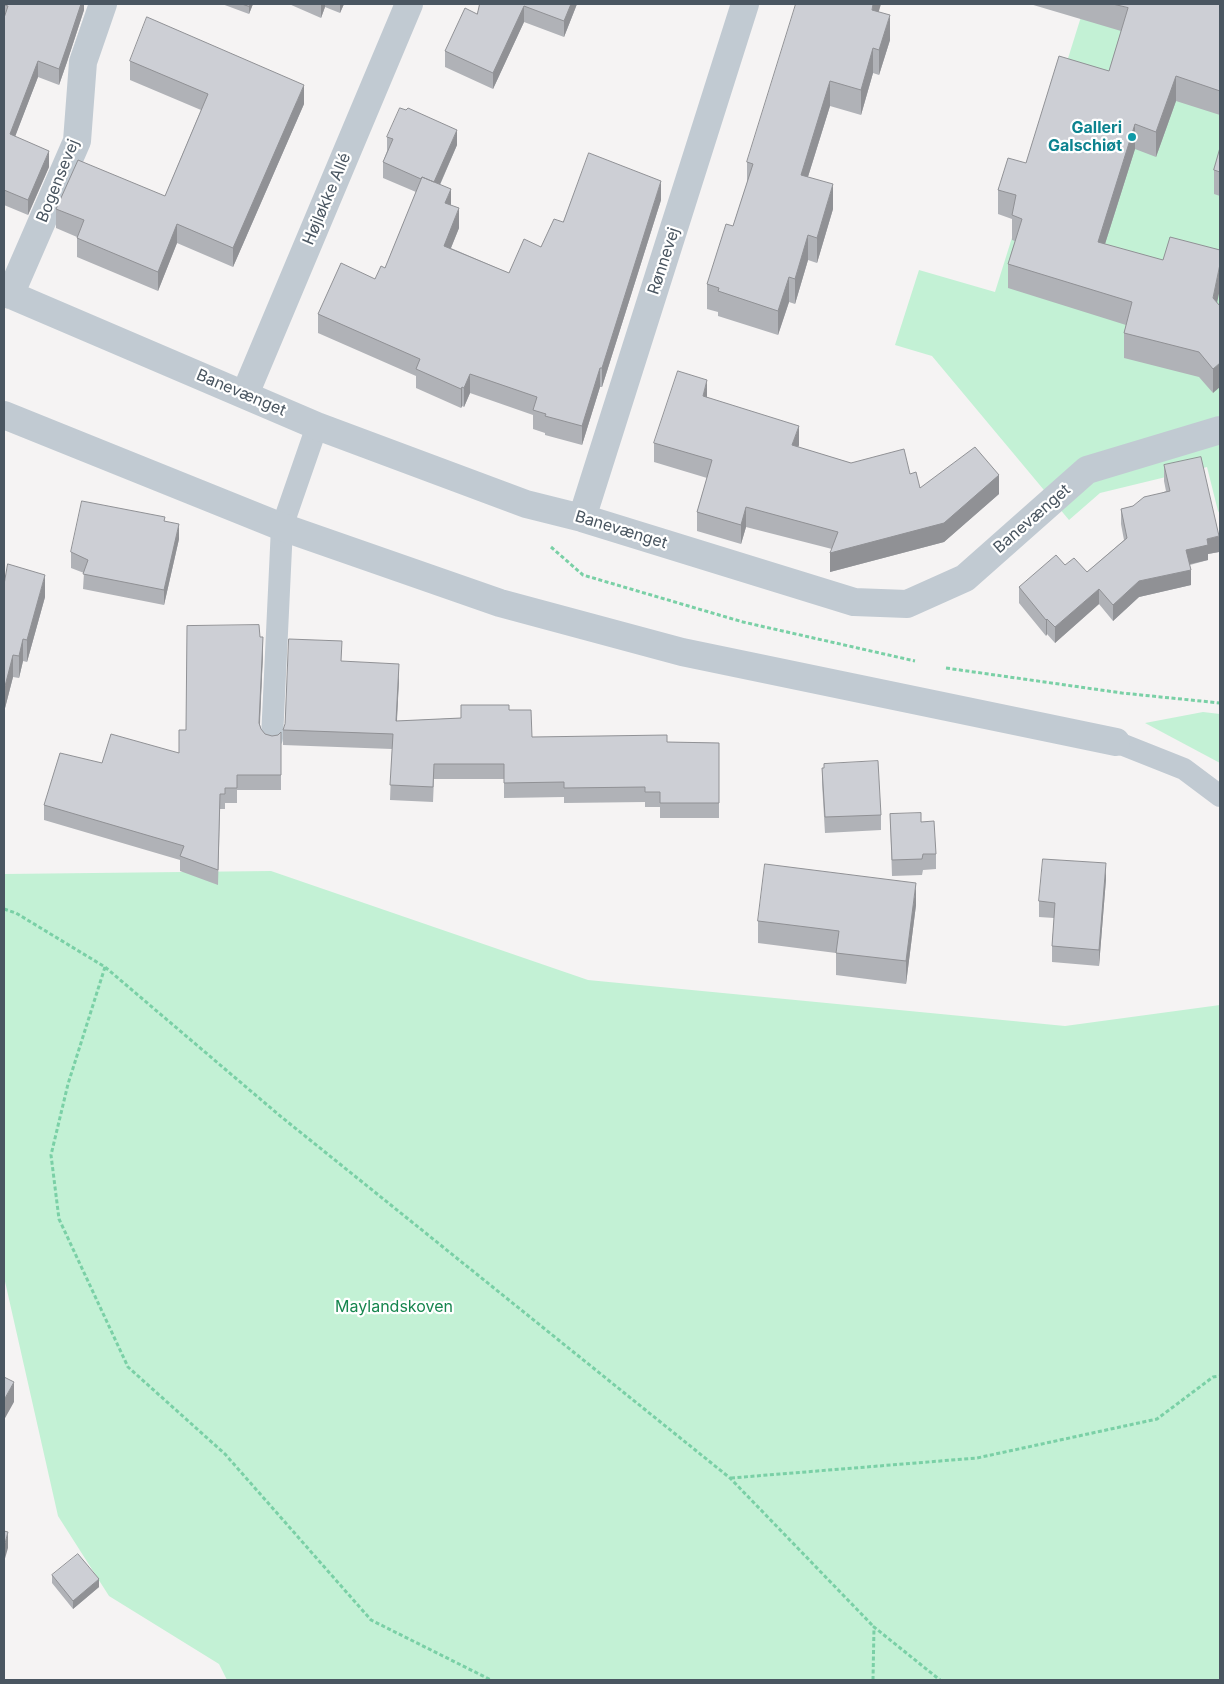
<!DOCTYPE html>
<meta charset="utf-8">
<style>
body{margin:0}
#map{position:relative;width:1224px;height:1684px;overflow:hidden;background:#f5f3f3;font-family:Inter,sans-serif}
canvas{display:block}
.frame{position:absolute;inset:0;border:5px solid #4a5661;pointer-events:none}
</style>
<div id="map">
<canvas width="1224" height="1684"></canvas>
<div class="frame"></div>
</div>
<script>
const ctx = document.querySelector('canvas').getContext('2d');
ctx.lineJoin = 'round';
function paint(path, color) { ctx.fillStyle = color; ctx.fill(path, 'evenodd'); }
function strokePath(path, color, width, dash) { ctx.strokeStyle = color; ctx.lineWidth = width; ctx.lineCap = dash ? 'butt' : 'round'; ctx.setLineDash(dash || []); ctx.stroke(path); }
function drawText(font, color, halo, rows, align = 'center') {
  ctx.font = font + ' Inter,sans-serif'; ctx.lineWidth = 4.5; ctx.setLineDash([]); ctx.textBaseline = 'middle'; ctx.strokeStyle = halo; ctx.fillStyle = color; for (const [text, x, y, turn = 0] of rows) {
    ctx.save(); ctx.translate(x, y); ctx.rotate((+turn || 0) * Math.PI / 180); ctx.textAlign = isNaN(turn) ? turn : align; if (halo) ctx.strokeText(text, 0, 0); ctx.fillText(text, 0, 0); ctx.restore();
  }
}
paint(new Path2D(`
 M 1085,4 L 1220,4 L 1220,514 L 1218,511 L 1207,467 L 1100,493 L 1069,520 L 932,356 L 895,345 L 919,270 L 995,292 Z
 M 1203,712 L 1220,714 L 1220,763 L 1145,723 Z
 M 271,871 L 588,980 L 1065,1026 L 1220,1005 L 1220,1680 L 227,1680 L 219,1664 L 109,1596 L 58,1516 L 4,1277 L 4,874 Z`), '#c3f1d5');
strokePath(new Path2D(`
 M 551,547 L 583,575 L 743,622 L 915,661
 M 946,668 L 1122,693 L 1220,703
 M 4,909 L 16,913 L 105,967 L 279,1115 L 730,1478 L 874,1627
 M 105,967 L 68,1084 L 51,1155 L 59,1219 L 128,1367 L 225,1454 L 371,1620 L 491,1680
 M 731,1478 L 977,1458 L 1157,1419 L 1213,1377 L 1220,1376
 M 873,1680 L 874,1627 L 940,1680`), '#7ad0a6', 3, [4, 2.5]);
strokePath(new Path2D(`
 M 272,738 L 282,527 L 317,426
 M 1116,742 L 1184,769 L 1220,796`), '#c1cad2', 22);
strokePath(new Path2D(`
 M 4,292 L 317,426 L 526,504 L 582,518 L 854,602 L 907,604 L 965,578 L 1087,470 L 1220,430
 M 10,295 L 77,141 L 83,62 L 103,4
 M 245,394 L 409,4
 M 4,415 L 282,527 L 500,603 L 682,652 L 1116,742
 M 582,518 L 745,4`), '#c1cad2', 28);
paint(new Path2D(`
 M 4,4 L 84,4 L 84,10 L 67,62 L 59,85 L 38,77 L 15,136 L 49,167 L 28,215 L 4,205 Z
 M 222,4 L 253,4 L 249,14 Z
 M 289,4 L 344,4 L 340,13 L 325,7 L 321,18 Z
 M 480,4 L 577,4 L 564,37 L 524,22 L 493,89 L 445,67 L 445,51 L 477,14 Z
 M 1030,4 L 1220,4 L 1220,115 L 1176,101 L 1156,157 L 1135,149 L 1105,244 L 1217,303 L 1213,393 L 1199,377 L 1124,358 L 1124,333 L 1126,325 L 1008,288 L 1008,264 L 1015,241 L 1012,240 L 1012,219 L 998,214 L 998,190 L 1026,163 L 1109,71 L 1121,31 Z
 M 878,12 L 890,40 L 879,75 L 873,73 L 861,115 L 830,106 L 808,177 L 833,209 L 817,263 L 808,260 L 795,304 L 789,302 L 778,335 L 718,316 L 718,312 L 707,309 L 707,284 L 733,226 L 747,183 L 747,162 Z
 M 130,61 L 304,104 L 233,267 L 177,243 L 158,291 L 77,257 L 77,237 L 56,228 L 56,209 L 165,196 L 201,110 L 130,80 Z
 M 387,137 L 457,145 L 440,185 L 451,205 L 459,228 L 451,248 L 509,273 L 541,247 L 563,222 L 661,200 L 602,387 L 600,387 L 582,445 L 545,435 L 545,433 L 533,429 L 533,415 L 470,393 L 464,407 L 462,406 L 461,408 L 416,388 L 416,376 L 318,333 L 318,314 L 375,279 L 385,268 L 416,192 L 383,178 L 383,162 L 387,151 Z
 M 1220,148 L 1220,196 L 1214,194 L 1214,170 Z
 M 707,397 L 799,445 L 798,447 L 851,463 L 910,474 L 920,488 L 999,494 L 944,542 L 830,572 L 832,549 L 746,527 L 741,544 L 697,531 L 697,512 L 707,478 L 654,462 L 654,443 Z
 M 1164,465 L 1219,552 L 1208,554 L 1208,560 L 1190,565 L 1191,585 L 1139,597 L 1113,621 L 1099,604 L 1055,643 L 1047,634 L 1046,636 L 1019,603 L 1019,587 L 1065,565 L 1087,572 L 1124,540 L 1121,524 L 1121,509 L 1133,506 L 1166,491 L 1164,481 Z
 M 165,521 L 179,539 L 164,605 L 83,589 L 84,573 L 71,568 L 71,552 Z
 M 4,585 L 45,597 L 27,662 L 23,661 L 19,678 L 13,677 L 4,712 Z
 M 260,637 L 263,653 L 260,725 L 261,729 L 265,734 L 272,736 L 278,735 L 281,732 L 281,790 L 237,790 L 237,803 L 225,803 L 225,809 L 220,809 L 218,885 L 180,871 L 180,860 L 44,820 L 44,805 L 102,763 L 179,753 L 186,730 Z
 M 342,661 L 399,679 L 397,721 L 461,718 L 509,710 L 532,737 L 667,742 L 719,743 L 719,818 L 660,818 L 660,807 L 645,807 L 645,802 L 564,803 L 564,797 L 504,798 L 504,779 L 434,779 L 433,802 L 390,800 L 392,749 L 283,745 L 283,730 Z
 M 822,768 L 881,815 L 881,830 L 825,833 L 822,783 Z
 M 890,814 L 921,822 L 936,854 L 936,869 L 923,870 L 922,875 L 892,876 Z
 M 1106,879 L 1099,966 L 1052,962 L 1052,946 L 1054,918 L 1039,917 L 1039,901 Z
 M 916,905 L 906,984 L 836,975 L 836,953 L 758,943 L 758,921 Z
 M 52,1575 L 99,1587 L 73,1609 L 52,1583 Z`), '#b0b2b7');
paint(new Path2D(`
 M 81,4 L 84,4 L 84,10 L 67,62 L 59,85 L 59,69 Z
 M 250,4 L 253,4 L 249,14 L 249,6 Z
 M 321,4 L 325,4 L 325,7 L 321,18 Z
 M 340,4 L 344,4 L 340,13 Z
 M 571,4 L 577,4 L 564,37 L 564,21 Z
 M 873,4 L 881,4 L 872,35 L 872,10 Z
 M 524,6 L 524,22 L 493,89 L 493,73 Z
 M 890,15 L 890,40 L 879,75 L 879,50 Z
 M 873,48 L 873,73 L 861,115 L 861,90 Z
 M 38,61 L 38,77 L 10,150 L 10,134 Z
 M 1176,76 L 1176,101 L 1156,157 L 1156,132 Z
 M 830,81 L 830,106 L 801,199 L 801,175 Z
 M 304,85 L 304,104 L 233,267 L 233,248 Z
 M 1135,124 L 1135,149 L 1098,266 L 1098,242 Z
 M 457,130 L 457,145 L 433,200 L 433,184 Z
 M 49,151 L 49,167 L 28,215 L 28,200 Z
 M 661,181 L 661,200 L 602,387 L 602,368 Z
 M 833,184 L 833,209 L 817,263 L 817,238 Z
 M 451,189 L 451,208 L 445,203 Z
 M 459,208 L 459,228 L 444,265 L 444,246 Z
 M 177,224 L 177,243 L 158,291 L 158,272 Z
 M 808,235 L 808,260 L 795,304 L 795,279 Z
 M 1220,264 L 1220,289 L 1213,322 L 1213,298 Z
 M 789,277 L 789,302 L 778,335 L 778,311 Z
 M 1220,363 L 1220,387 L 1213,393 L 1213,369 Z
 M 600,368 L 600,387 L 582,445 L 582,426 Z
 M 470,374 L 470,393 L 464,407 L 464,388 Z
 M 707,380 L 707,400 L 703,396 Z
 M 462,387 L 462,406 L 461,408 L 461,389 Z
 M 799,426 L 799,445 L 792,464 L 792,445 Z
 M 999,475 L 999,494 L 944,542 L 830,572 L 830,553 Z
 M 746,507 L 746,527 L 741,544 L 741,525 Z
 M 179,524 L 179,539 L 164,605 L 164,590 Z
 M 1219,536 L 1219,552 L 1208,554 L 1208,560 L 1186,565 L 1186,550 L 1207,539 Z
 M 1191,570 L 1191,585 L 1139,597 L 1113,621 L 1113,605 L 1139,581 Z
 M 45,575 L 45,597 L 27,662 L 27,640 Z
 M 1099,589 L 1099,604 L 1055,643 L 1055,627 Z
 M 1047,619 L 1047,634 L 1046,636 L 1046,620 Z
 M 263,637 L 263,653 L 259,738 L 259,723 Z
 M 23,639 L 23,661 L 19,678 L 19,656 Z
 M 13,655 L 13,677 L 4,712 L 4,690 Z
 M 399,664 L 399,679 L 396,736 L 396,721 Z
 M 1106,863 L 1106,879 L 1099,966 L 1099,950 Z
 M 916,883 L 916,905 L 906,984 L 906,961 Z
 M 14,1382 L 14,1402 L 4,1420 L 4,1400 Z
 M 8,1532 L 8,1548 L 4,1562 L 4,1547 Z
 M 99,1579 L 99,1587 L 73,1609 L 73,1601 Z`), '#909195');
const building = new Path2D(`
 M 4,4 L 81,4 L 67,46 L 59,69 L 38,61 L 10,134 L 49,151 L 28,200 L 4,190 L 4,18 L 8,6 L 4,5 Z
 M 242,4 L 250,4 L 249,6 Z
 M 480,4 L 571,4 L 564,21 L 524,6 L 493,73 L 445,51 L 465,8 L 477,14 Z
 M 796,4 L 873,4 L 872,10 L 890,15 L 879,50 L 873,48 L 861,90 L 830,81 L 801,175 L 833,184 L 817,238 L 808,235 L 795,279 L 789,277 L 778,311 L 718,291 L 719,288 L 707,284 L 726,224 L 733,226 L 753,164 L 747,162 Z
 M 1113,4 L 1220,4 L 1220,91 L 1176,76 L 1156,132 L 1135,124 L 1098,242 L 1163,260 L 1170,237 L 1220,250 L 1220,264 L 1213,298 L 1220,306 L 1220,363 L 1213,369 L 1199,352 L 1124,333 L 1132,302 L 1008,264 L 1022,219 L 1012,215 L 1016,195 L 998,190 L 1008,158 L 1026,163 L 1059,56 L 1109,71 L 1128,8 Z
 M 147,17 L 304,85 L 233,248 L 177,224 L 158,272 L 77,238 L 84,220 L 56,209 L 78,160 L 165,196 L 208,94 L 130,61 Z
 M 400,108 L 406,110 L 408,108 L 457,130 L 434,182 L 422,177 L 421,179 L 383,162 L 393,139 L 387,137 Z
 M 1220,148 L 1220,172 L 1214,170 Z
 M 589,153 L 661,181 L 602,368 L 600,368 L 582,426 L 545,416 L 546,414 L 533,410 L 537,397 L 470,374 L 464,388 L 462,387 L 461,389 L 416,369 L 420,359 L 318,314 L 341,263 L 375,279 L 381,266 L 385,268 L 422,177 L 451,189 L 445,203 L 459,208 L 444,246 L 509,273 L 524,239 L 541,247 L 554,219 L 563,222 Z
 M 678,371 L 707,380 L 703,396 L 799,426 L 792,445 L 851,463 L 904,449 L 910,474 L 916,472 L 920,488 L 975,447 L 999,475 L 944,523 L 830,553 L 838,532 L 746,507 L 741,525 L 697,512 L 712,460 L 654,443 Z
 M 1201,457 L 1219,536 L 1207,539 L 1208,545 L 1186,550 L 1191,570 L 1139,581 L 1113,605 L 1099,589 L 1055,627 L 1047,619 L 1046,620 L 1019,587 L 1056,555 L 1065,565 L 1074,558 L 1087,572 L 1127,538 L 1121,509 L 1133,506 L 1144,497 L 1170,491 L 1164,465 Z
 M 82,501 L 165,517 L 164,521 L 179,524 L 164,590 L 83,574 L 88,560 L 71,552 Z
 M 8,564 L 45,575 L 27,640 L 23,639 L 19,656 L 13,655 L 4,690 L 4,585 Z
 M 259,625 L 260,637 L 263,637 L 259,723 L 261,729 L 265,734 L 272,736 L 278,735 L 281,732 L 281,775 L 237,775 L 237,788 L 225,788 L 225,794 L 220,794 L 218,870 L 180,856 L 184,846 L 44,805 L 60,753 L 102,763 L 111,734 L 179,753 L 179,730 L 186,730 L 187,626 Z
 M 289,639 L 342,641 L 341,661 L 399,664 L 396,721 L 461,718 L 461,705 L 509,705 L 509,710 L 531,710 L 532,737 L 667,735 L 667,742 L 719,743 L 719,803 L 660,803 L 660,792 L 645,792 L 645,787 L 564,788 L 564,782 L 504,783 L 504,764 L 434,764 L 433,787 L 390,785 L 393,734 L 283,730 L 285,724 Z
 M 878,761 L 881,815 L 825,817 L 822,768 L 824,768 L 824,764 Z
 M 921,813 L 921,822 L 934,821 L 936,854 L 923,854 L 922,859 L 892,860 L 890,814 Z
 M 1043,859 L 1106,863 L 1099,950 L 1052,946 L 1055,903 L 1039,901 Z
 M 765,864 L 916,883 L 906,961 L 836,953 L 839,931 L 758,921 Z
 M 4,1377 L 14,1382 L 4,1400 Z
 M 4,1531 L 8,1532 L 4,1547 Z
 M 78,1554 L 99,1579 L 73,1601 L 52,1575 Z`);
paint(building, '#cdcfd5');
strokePath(building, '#909195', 1);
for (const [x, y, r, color] of [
 [1132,137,5,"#0f9aa8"]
]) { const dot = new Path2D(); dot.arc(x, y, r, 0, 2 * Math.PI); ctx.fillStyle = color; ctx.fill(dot); strokePath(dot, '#fff', 2); }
drawText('bold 16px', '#0d838f', '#fff', [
 ["Galleri",1122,128],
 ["Galschiøt",1122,146]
], 'right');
drawText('16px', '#4a5661', '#fff', [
 ["Bogensevej",58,181,-68],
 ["Højløkke Allé",327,199,-67],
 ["Rønnevej",664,261,-72],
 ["Banevænget",241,393,23],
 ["Banevænget",1032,519,-41],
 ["Banevænget",621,530,17]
]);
drawText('16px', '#17864f', '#fff', [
 ["Maylandskoven",394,1307]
]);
</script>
